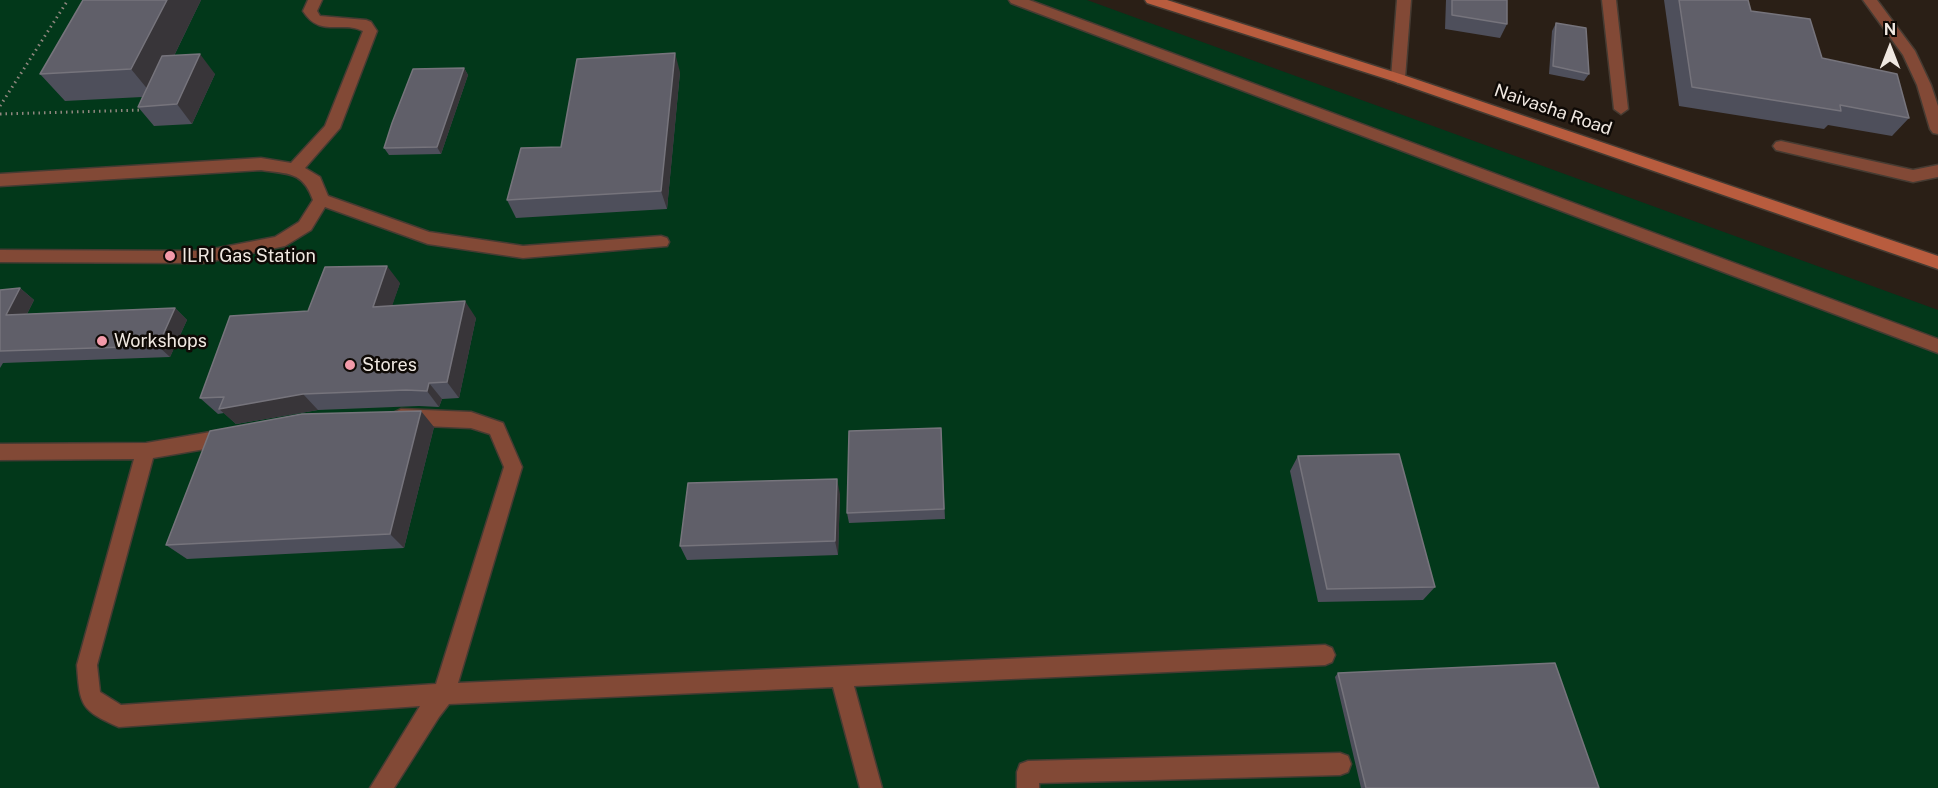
<!DOCTYPE html>
<style>
body{margin:0}
#map{position:relative;width:1938px;height:788px;overflow:hidden;background:#2a1f16;font-family:"Public Sans",sans-serif}
canvas{display:block}
.north{position:absolute;left:1860px;top:18px;width:60px;height:60px;-webkit-text-stroke:4px #0f0a06;paint-order:stroke;rotate:0deg;font-size:16px;font-weight:700;line-height:24px;text-align:center;color:#f0e8e1}
.north::after{content:'';display:block;margin:auto;width:21px;height:27px;background:#f0e8e1;clip-path:polygon(50% 0,100% 100%,50% 72%,0 100%)}
</style>
<div id="map">
<canvas width="1938" height="788"></canvas>
<div class="north">N</div>
</div>
<script>
const ctx = document.querySelector('canvas').getContext('2d');
ctx.lineJoin = 'round';
function paint(path, color) { ctx.fillStyle = color; ctx.fill(path, 'evenodd'); }
function strokePath(path, color, width, dash) { ctx.strokeStyle = color; ctx.lineWidth = width; ctx.lineCap = dash ? 'butt' : 'round'; ctx.setLineDash(dash || []); ctx.stroke(path); }
function drawText(font, color, halo, rows, align = 'center') {
  ctx.font = font + ' "Public Sans",sans-serif'; ctx.lineWidth = 5; ctx.setLineDash([]); ctx.textBaseline = 'middle'; ctx.strokeStyle = halo; ctx.fillStyle = color; for (const [text, x, y, turn = 0] of rows) {
    ctx.save(); ctx.translate(x, y); ctx.rotate((+turn || 0) * Math.PI / 180); ctx.textAlign = isNaN(turn) ? turn : align; if (halo) ctx.strokeText(text, 0, 0); ctx.fillText(text, 0, 0); ctx.restore();
  }
}
paint(new Path2D(`
 M 0,0 L 1087,0 L 1938,310 L 1938,788 L 0,788 Z`), '#02381a');
const lane = new Path2D(`
 M 308,0 L 322,0 L 317,11 L 320,16 L 366,20 L 371,22 L 377,31 L 340,128 L 305,168 L 320,177 L 328,196 L 429,232 L 523,246 L 661,236 L 667,238 L 669,242 L 667,246 L 523,258 L 428,244 L 325,207 L 311,230 L 285,246 L 203,263 L 0,262 L 0,250 L 203,251 L 275,237 L 299,222 L 313,200 C 303,171 288,174 261,170 L 0,186 L 0,174 L 261,158 L 291,163 L 325,126 L 363,31 C 341,20 320,38 303,11 Z
 M 1009,0 L 1029,0 L 1938,339 L 1938,353 L 1011,3 Z
 M 1602,0 L 1616,0 L 1628,109 L 1621,114 L 1614,109 Z
 M 1863,0 L 1877,0 L 1915,51 L 1931,85 L 1938,106 L 1938,134 L 1933,133 L 1930,129 L 1917,85 L 1903,55 Z
 M 1781,141 L 1913,170 L 1938,165 L 1938,177 L 1913,182 L 1776,150 L 1773,146 L 1776,142 Z
 M 401,409 L 471,412 L 503,423 L 522,467 L 458,683 L 1325,645 L 1332,648 L 1335,655 L 1332,662 L 1325,665 L 854,686 L 882,788 L 860,788 L 833,687 L 449,704 L 439,717 L 394,788 L 370,788 L 420,706 L 119,727 C 80,710 80,705 77,665 L 134,459 L 0,460 L 0,444 L 146,443 L 228,429 L 235,431 L 237,437 L 235,443 L 228,445 L 153,458 L 97,665 L 100,692 L 121,705 L 436,684 L 504,467 L 490,434 L 471,428 L 401,425 L 395,422 L 392,417 L 395,412 Z
 M 1340,753 L 1348,756 L 1351,764 L 1348,772 L 1340,775 L 1039,783 L 1039,788 L 1017,788 L 1017,772 L 1020,764 L 1028,761 Z`);
const street = new Path2D(`
 M 1397,0 L 1411,0 L 1405,78 L 1398,83 L 1391,78 Z`);
const secondary = new Path2D(`
 M 1145,0 L 1167,0 L 1403,75 L 1938,256 L 1938,269 L 1393,81 L 1147,3 Z`);
strokePath(lane, '#463b32', 3);
strokePath(street, '#463b32', 3);
strokePath(secondary, '#463b32', 3);
strokePath(new Path2D(`
 M 0,106 L 68,0
 M 0,114 L 143,110`), '#90877f', 3, [1.5, 4]);
paint(lane, '#824936');
paint(street, '#824936');
paint(secondary, '#b85c3e');
paint(new Path2D(`
 M 83,0 L 201,0 L 174,56 L 215,74 L 192,124 L 154,126 L 138,107 L 142,97 L 65,101 L 40,74 Z
 M 1446,0 L 1507,0 L 1507,24 L 1500,38 L 1445,29 Z
 M 1664,0 L 1748,0 L 1751,11 L 1909,118 L 1892,136 L 1828,125 L 1824,129 L 1679,106 Z
 M 1556,23 L 1589,74 L 1584,81 L 1549,74 L 1552,31 Z
 M 464,68 L 468,75 L 441,154 L 389,155 L 384,148 Z
 M 680,72 L 667,209 L 516,218 L 507,200 L 561,147 Z
 M 400,283 L 392,305 L 476,318 L 459,398 L 442,399 L 439,407 L 419,406 L 318,410 L 236,424 L 224,413 L 218,414 L 200,398 Z
 M 20,288 L 34,300 L 27,314 L 175,308 L 187,320 L 170,357 L 3,363 L 0,368 L 0,290 Z
 M 434,427 L 404,548 L 187,559 L 166,545 Z
 M 941,428 L 945,519 L 849,523 L 847,513 Z
 M 1298,456 L 1435,587 L 1423,600 L 1318,602 L 1290,471 Z
 M 840,494 L 838,555 L 687,560 L 680,546 Z
 M 1338,673 L 1599,788 L 1361,788 L 1335,677 Z`), '#4e4f5b');
paint(new Path2D(`
 M 167,0 L 201,0 L 154,97 L 131,69 Z
 M 675,53 L 680,72 L 667,209 L 661,191 Z
 M 200,54 L 215,74 L 192,124 L 177,104 Z
 M 464,68 L 468,75 L 441,154 L 437,147 Z
 M 387,266 L 400,283 L 386,324 L 373,307 Z
 M 20,288 L 34,300 L 21,326 L 6,315 Z
 M 465,301 L 476,318 L 459,398 L 447,382 Z
 M 175,308 L 187,320 L 170,357 L 158,346 Z
 M 429,383 L 442,399 L 439,407 L 427,391 Z
 M 303,394 L 318,410 L 236,424 L 219,409 Z
 M 421,411 L 434,427 L 404,548 L 390,534 Z
 M 837,479 L 840,494 L 838,555 L 835,541 Z`), '#383539');
const building = new Path2D(`
 M 83,0 L 167,0 L 131,69 L 40,74 Z
 M 1452,0 L 1507,0 L 1507,24 L 1452,15 Z
 M 1679,0 L 1748,0 L 1751,11 L 1810,19 L 1822,58 L 1897,74 L 1909,118 L 1840,105 L 1841,111 L 1692,87 Z
 M 1556,23 L 1586,28 L 1589,74 L 1553,66 Z
 M 675,53 L 661,191 L 507,200 L 521,148 L 561,147 L 577,59 Z
 M 200,54 L 177,104 L 138,107 L 162,56 Z
 M 464,68 L 437,147 L 384,148 L 392,123 L 413,69 Z
 M 387,266 L 373,307 L 465,301 L 447,382 L 429,383 L 427,391 L 406,390 L 303,394 L 219,409 L 224,397 L 200,398 L 230,316 L 308,311 L 325,267 Z
 M 20,288 L 6,315 L 175,308 L 158,346 L 0,351 L 0,290 Z
 M 421,411 L 390,534 L 166,545 L 210,431 L 302,414 Z
 M 941,428 L 944,509 L 847,513 L 849,431 Z
 M 1399,454 L 1435,587 L 1327,589 L 1298,456 Z
 M 837,479 L 835,541 L 680,546 L 688,483 Z
 M 1555,663 L 1599,788 L 1366,788 L 1338,673 Z`);
paint(building, '#605f69');
strokePath(building, '#76747c', 1.5);
for (const [x, y, r, color] of [
 [170,256,6,"#f39aa9"],
 [102,341,6,"#f39aa9"],
 [350,365,6,"#f39aa9"]
]) { const dot = new Path2D(); dot.arc(x, y, r, 0, 2 * Math.PI); ctx.fillStyle = color; ctx.fill(dot); strokePath(dot, '#0f0a06', 2); }
drawText('18px', '#f0e8e1', '#0f0a06', [
 ["Naivasha Road",1553,110,19]
]);
drawText('18px', '#f0e8e1', '#0f0a06', [
 ["ILRI Gas Station",182,256],
 ["Workshops",114,341],
 ["Stores",362,365]
], 'left');
</script>
